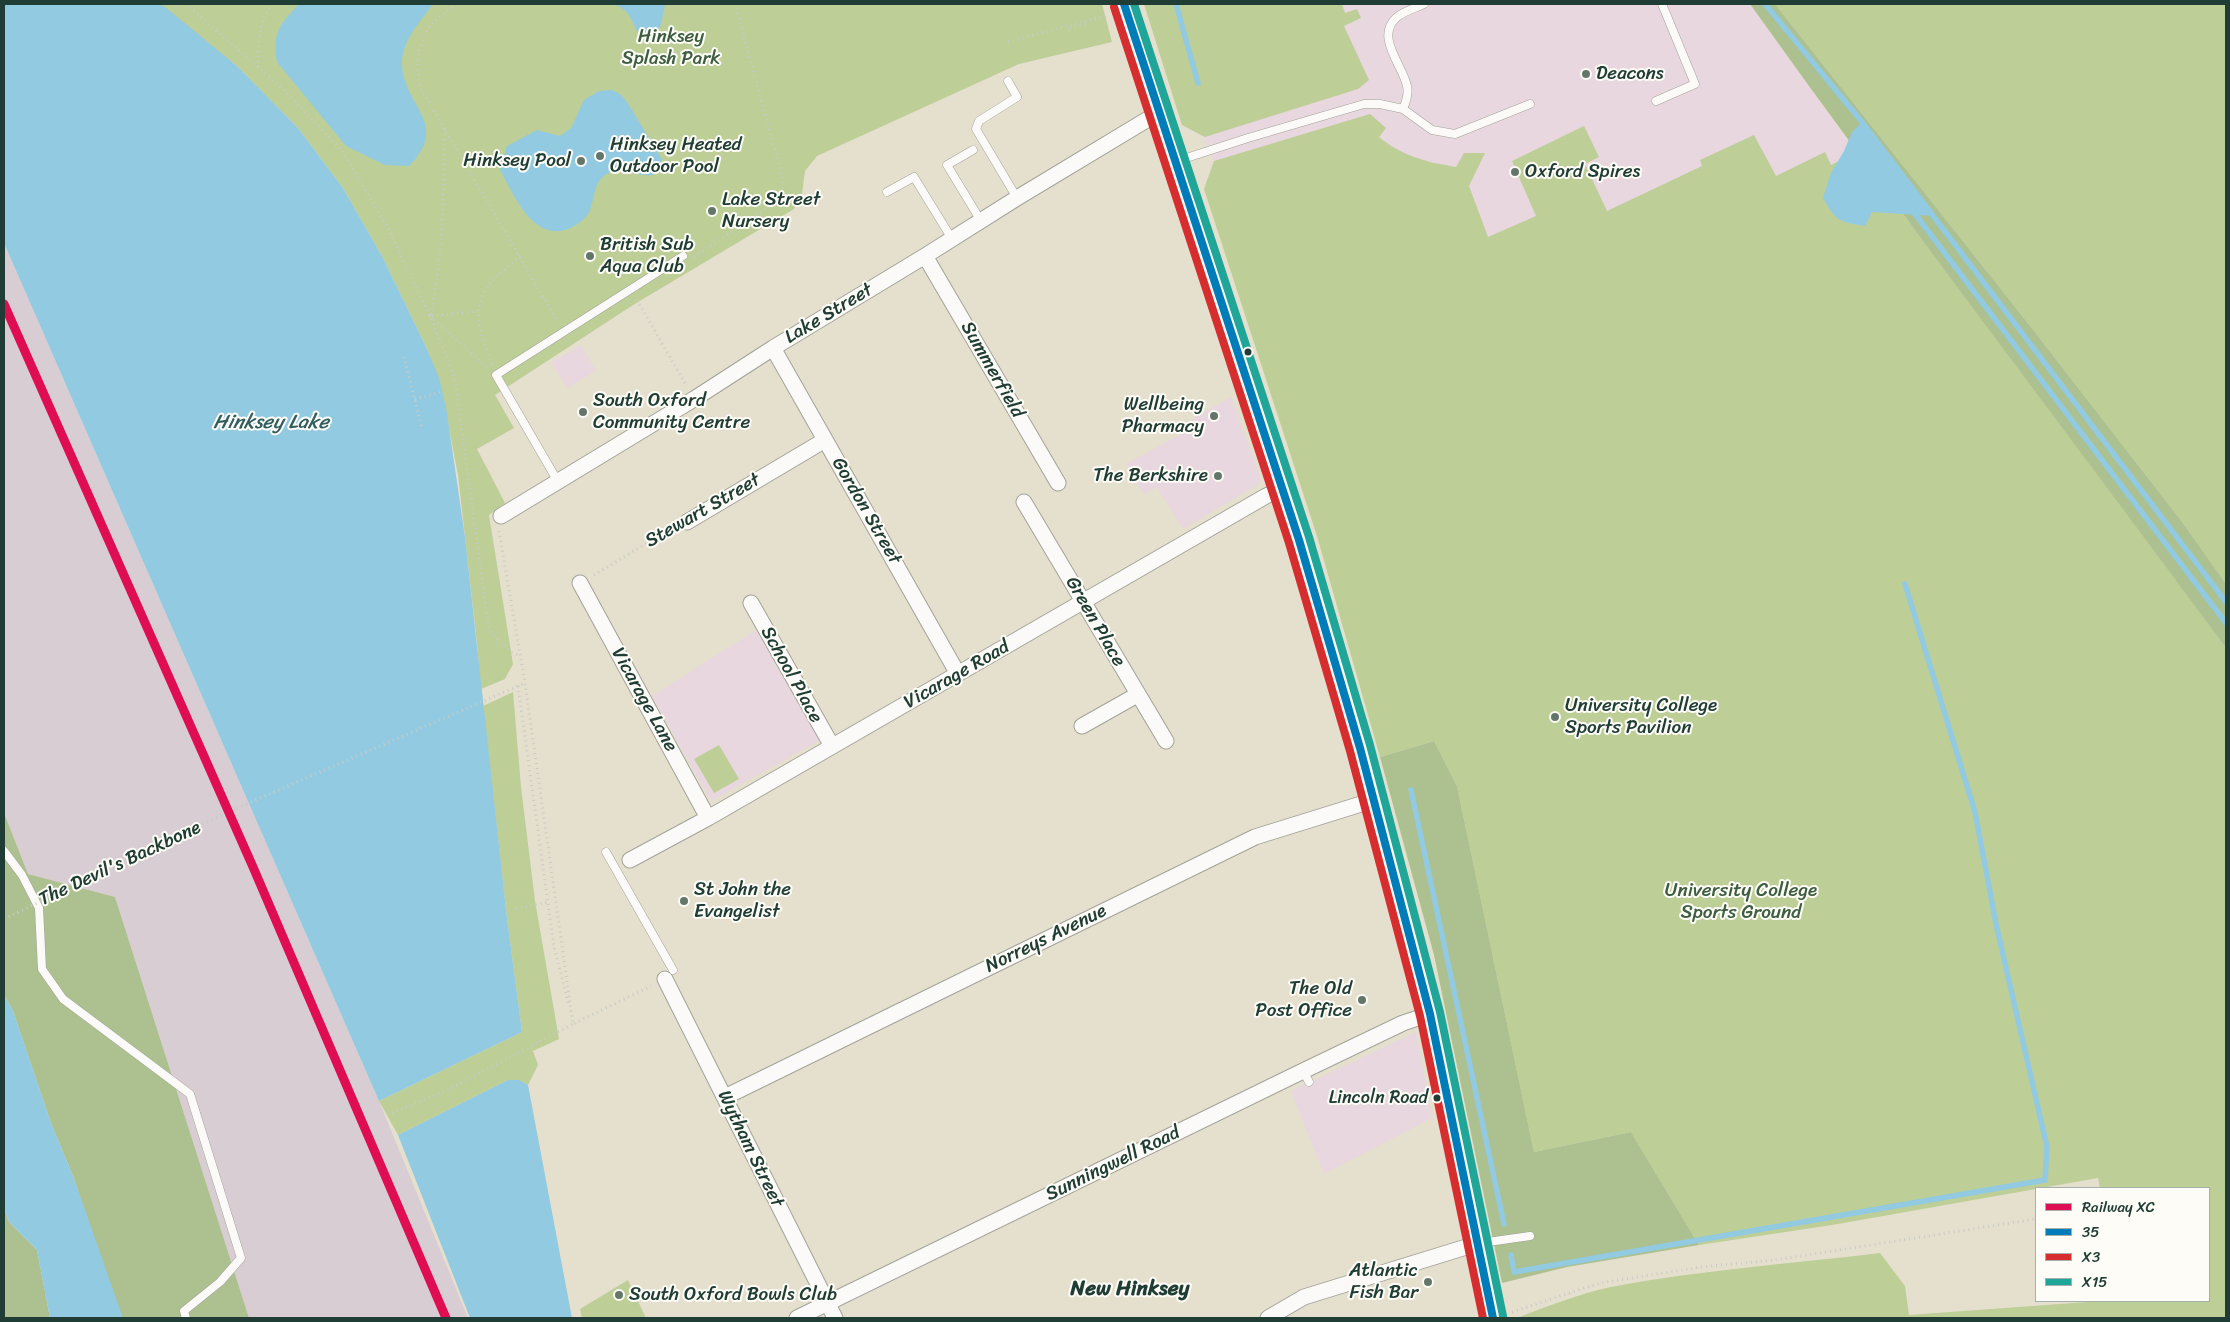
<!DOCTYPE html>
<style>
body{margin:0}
#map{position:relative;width:2230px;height:1322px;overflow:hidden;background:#e5dfce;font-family:Sriracha,sans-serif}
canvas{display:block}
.frame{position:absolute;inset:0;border:5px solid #1f3d34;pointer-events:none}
.legend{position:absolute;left:2035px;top:1187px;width:175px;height:115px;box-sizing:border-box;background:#fdfcf7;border:1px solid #a4b0a9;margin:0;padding:6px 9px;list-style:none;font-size:15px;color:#1f3d34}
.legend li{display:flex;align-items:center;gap:10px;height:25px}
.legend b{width:25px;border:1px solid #a4b0a9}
</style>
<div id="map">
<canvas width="2230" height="1322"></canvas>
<div class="frame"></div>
<ul class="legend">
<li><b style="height:6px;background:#df0d52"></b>Railway XC</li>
<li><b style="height:6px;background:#007cb8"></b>35</li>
<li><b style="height:6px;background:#d62e2f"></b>X3</li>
<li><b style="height:6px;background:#1fa699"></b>X15</li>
</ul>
</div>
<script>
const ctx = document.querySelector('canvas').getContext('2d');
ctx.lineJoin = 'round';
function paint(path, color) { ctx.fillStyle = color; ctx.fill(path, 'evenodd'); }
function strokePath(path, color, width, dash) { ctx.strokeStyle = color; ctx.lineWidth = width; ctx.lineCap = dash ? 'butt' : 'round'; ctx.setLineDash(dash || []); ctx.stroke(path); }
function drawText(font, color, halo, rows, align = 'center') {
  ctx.font = font + ' Sriracha,sans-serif'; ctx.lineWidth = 4; ctx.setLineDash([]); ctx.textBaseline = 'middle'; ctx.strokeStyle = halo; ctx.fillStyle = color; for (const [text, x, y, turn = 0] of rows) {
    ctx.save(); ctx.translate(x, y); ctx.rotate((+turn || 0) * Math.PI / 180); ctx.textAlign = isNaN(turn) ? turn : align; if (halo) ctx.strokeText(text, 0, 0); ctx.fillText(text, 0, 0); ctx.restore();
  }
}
paint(new Path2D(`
 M 1144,4 L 1750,4 L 1856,152 L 1522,330 L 1204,189 L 1214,161 L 1204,137 L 1182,125 Z
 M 581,345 L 596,371 L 567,388 L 552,362 Z
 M 1231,397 L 1261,480 L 1257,485 L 1183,529 L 1157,487 L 1144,494 L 1126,464 L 1194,427 L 1191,420 Z
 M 758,629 L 820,740 L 713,800 L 709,798 L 652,696 Z
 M 1416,1032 L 1432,1118 L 1324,1174 L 1291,1091 Z`), '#e8d7de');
paint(new Path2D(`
 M 4,243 L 379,1101 L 468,1318 L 249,1318 L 115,897 L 28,874 L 4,813 Z`), '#d7cdd2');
paint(new Path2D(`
 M 159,4 L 1102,4 L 1112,42 L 1019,64 L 817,156 L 805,171 L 802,194 L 794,209 L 633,305 L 495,395 L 514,428 L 477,449 L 505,503 L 489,515 L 513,664 L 505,679 L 481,689 L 477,643 L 458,475 L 442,392 L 427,349 L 383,258 L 343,188 L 298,128 L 237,66 Z
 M 1144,4 L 1342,4 L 1345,13 L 1357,9 L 1361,18 L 1344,26 L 1369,80 L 1358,89 L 1205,137 L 1182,125 Z
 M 1775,4 L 2226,4 L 2226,584 L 2183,523 L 2027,322 Z
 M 1370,114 L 1386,128 L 1379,137 C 1402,156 1426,162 1456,167 L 1464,153 L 1485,153 L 1469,186 L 1488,237 L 1536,216 L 1512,161 L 1584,126 L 1599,157 L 1585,164 L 1607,211 L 1702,166 L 1700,160 L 1754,135 L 1776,176 L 1825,152 L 1831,165 L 1856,152 L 2094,467 L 2226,648 L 2226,1318 L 1517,1318 C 1548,1306 1579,1294 1611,1287 C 1700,1270 1790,1264 1880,1253 L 1905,1286 L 1909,1315 L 2101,1301 L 2209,1301 L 2209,1188 L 2100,1188 L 2098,1178 L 1832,1225 L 1699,1245 L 1631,1132 L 1534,1152 L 1457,786 L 1434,741 L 1380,757 L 1317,536 L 1204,189 L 1214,161 Z
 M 513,692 L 521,787 L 535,901 L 559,1039 L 533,1051 L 538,1065 L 528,1085 L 519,1080 L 508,1080 L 398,1135 L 379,1101 L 522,1032 L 507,918 L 483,706 Z
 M 719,745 L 739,779 L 714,793 L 694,759 Z
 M 628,1280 L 646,1318 L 582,1318 L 580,1309 Z`), '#bdce97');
paint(new Path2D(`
 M 1750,4 L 1775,4 L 2027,322 L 2183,523 L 2226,584 L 2226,648 C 2068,433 1905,221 1750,4 Z
 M 1434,741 L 1457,786 L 1534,1152 L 1631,1132 L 1699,1245 L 1567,1267 L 1502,1283 L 1434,955 L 1380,757 Z
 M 4,813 L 28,874 L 115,897 L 249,1318 L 123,1318 L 119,1312 L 73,1176 L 51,1123 L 13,1011 L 4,995 Z
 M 4,1208 L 9,1222 L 37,1250 L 50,1318 L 4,1318 Z`), '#acc090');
paint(new Path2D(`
 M 4,4 L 159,4 L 165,7 L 237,66 L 298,128 L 343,188 L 383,258 L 427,349 L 439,378 L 446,407 L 465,537 L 507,918 L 522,1032 L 379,1101 L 4,243 Z
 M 299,4 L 433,4 C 420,22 401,41 402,65 C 404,107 451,124 409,166 L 385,165 L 346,146 L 277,62 C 272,33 280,24 299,4 Z
 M 613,4 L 665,4 L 661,24 L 654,39 L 646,41 C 630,29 636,11 613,4 Z
 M 612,90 L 620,94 L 627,102 L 661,158 C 665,190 628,167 613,171 C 592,178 596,197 589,212 C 585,220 575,226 568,229 C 532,242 514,194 500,170 L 507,146 L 537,130 L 560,136 L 571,128 L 584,100 L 599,91 Z
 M 1862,122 L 1933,216 L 1872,212 L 1865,226 C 1839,222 1836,221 1823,198 L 1831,173 L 1844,151 L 1852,132 Z
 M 4,995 L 13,1011 L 51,1123 L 73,1176 L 123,1318 L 50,1318 L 37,1250 L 9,1222 L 4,1208 Z
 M 508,1080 L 519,1080 L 528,1085 L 572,1318 L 470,1318 L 398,1135 Z`), '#91cae1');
strokePath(new Path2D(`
 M 1176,4 L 1198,83
 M 1765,4 L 1862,122 L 2226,602
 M 1912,210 L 2226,623
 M 1411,790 L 1504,1224
 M 1511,1255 L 1514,1272 L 2045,1180 L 2047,1147 L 1996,924 L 1975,812 L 1905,584`), '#91cae1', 5.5);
const service = new Path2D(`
 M 1424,4 C 1416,8 1403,11 1396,18 C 1375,37 1403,66 1407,86 C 1409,94 1406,102 1403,109 L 1432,130 L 1455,134 L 1530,104
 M 1008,81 L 1017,97 L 979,121 L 976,129 L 1017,198
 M 1656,101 L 1695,84 L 1662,4
 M 973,150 L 947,165 L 981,221
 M 1177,161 L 1248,138 L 1364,104 L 1380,104 L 1403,109
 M 887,192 L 914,177 L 952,239
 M 557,480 L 496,375 L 683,256
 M 4,851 L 22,875 L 39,908 L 42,969 L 63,999 L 190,1094 L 241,1258 L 220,1282 L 184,1311 L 186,1318
 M 606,852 L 673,970
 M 1303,1071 L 1309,1082
 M 1481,1243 L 1530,1236`);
const minor = new Path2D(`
 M 925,256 L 1058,483
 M 773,348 L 958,674
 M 1024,502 L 1166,741
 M 501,516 L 694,399 L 773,348 L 925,256 L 1017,198 L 1158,113
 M 687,522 L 825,440
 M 580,583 L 708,818
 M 751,603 L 832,746
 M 1082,726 L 1137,695
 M 630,860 L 708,818 L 1266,496 L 1282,489
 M 665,979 L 835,1318
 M 725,1097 L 1255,837 L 1374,800
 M 797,1318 L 1303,1071 L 1403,1023 L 1430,1014
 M 1268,1318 L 1304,1297 L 1476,1244`);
const primary = new Path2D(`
 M 1124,4 L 1299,540 L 1360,748 L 1430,1014 L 1493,1318`);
strokePath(service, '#a2a398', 9);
strokePath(minor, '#a2a398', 17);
strokePath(primary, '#a2a398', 26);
strokePath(new Path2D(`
 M 186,4 L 283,89 L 342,151 L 388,228 L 430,316 L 455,378 L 489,631 L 511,652 L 520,656
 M 456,4 C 448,11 436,18 429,27 C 417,46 416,66 420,87 L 557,321
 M 1069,31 L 1068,28 L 1087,24 L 1086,21
 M 1008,42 L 1107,15
 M 258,67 C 258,46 258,21 272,4
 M 445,129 C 443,192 444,254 430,316 L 478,311
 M 694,257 L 771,206 L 783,194 L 782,176 L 735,4
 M 637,300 L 686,385
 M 430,316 L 487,367
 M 404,357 L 422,428
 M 492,364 C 483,341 470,311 487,288 C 495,276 510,266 520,255
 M 415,399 L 442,392
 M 499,531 L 525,683 L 573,1024 L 651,986
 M 594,575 L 672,528
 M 518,686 L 554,947 L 569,1006
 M 237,808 L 525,683
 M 516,909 L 548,902
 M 392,1113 L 448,1090 L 573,1024
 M 1512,1312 L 1600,1283 L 1701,1267 L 1775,1260 L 2036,1219`), '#c9cbc6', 3, [1, 4]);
strokePath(service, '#fbfaf8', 8);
strokePath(minor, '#fbfaf8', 15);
strokePath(primary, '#fbfaf8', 24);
strokePath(new Path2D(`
 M 4,919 L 237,808`), '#c9cbc6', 3, [1, 4]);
strokePath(new Path2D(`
 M 1124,4 L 1299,540 L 1360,748 L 1430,1014 L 1493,1318`), '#007cb8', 8);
strokePath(new Path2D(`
 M 1114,7 L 1289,543 L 1350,751 L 1420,1016 L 1483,1318`), '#d62e2f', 8);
strokePath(new Path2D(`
 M 1134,4 L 1309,537 L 1370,745 L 1440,1012 L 1503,1316`), '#1fa699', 8);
strokePath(new Path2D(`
 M 4,304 L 253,867 L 446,1318`), '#df0d52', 9);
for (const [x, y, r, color] of [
 [1586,74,5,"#64766a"],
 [600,156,5,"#64766a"],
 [581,161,5,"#64766a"],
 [1515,172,5,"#64766a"],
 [712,211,5,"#64766a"],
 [590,256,5,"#64766a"],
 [1248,352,4.5,"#1f3d34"],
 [583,412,5,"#64766a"],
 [1214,416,5,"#64766a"],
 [1218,476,5,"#64766a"],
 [1555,717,5,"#64766a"],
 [684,901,5,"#64766a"],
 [1362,1000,5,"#64766a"],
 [1437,1098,4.5,"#1f3d34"],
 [1428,1282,5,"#64766a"],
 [619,1295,5,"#64766a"]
]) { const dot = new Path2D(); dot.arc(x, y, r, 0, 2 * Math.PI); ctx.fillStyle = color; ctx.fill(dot); strokePath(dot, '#fdfcf7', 2); }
drawText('18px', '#1f3d34', '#fdfcf7', [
 ["Lincoln Road",1428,1098]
], 'right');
drawText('19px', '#3e5e42', '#fdfcf7', [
 ["Hinksey",671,37],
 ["Splash Park",671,59],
 ["University College",1741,891],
 ["Sports Ground",1741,913]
]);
drawText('19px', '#1f3d34', '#fdfcf7', [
 ["Deacons",1596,74],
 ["Hinksey Heated",610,145],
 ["Outdoor Pool",610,167],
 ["Hinksey Pool",571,161,"right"],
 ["Oxford Spires",1525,172],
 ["Lake Street",722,200],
 ["Nursery",722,222],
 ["British Sub",600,245],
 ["Aqua Club",600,267],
 ["South Oxford",593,401],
 ["Community Centre",593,423],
 ["Wellbeing",1204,405,"right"],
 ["Pharmacy",1204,427,"right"],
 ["The Berkshire",1208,476,"right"],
 ["University College",1565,706],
 ["Sports Pavilion",1565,728],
 ["St John the",694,890],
 ["Evangelist",694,912],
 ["The Old",1352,989,"right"],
 ["Post Office",1352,1011,"right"],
 ["Atlantic",1418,1271,"right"],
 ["Fish Bar",1418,1293,"right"],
 ["South Oxford Bowls Club",629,1295]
], 'left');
drawText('19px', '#1f3d34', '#fdfcf7', [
 ["Lake Street",829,314,-31],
 ["Summerfield",992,370,60],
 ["Stewart Street",703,511,-30],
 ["Gordon Street",866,511,60],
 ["Green Place",1095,622,60],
 ["School Place",791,675,61],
 ["Vicarage Road",957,675,-30],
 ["Vicarage Lane",644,700,61],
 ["The Devil's Backbone",120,864,-25],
 ["Norreys Avenue",1046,939,-26],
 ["Wytham Street",750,1149,64],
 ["Sunningwell Road",1113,1164,-26]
]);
drawText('italic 20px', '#325e61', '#fdfcf7', [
 ["Hinksey Lake",271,423]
]);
drawText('bold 21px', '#1f3d34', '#fdfcf7', [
 ["New Hinksey",1130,1290]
]);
</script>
